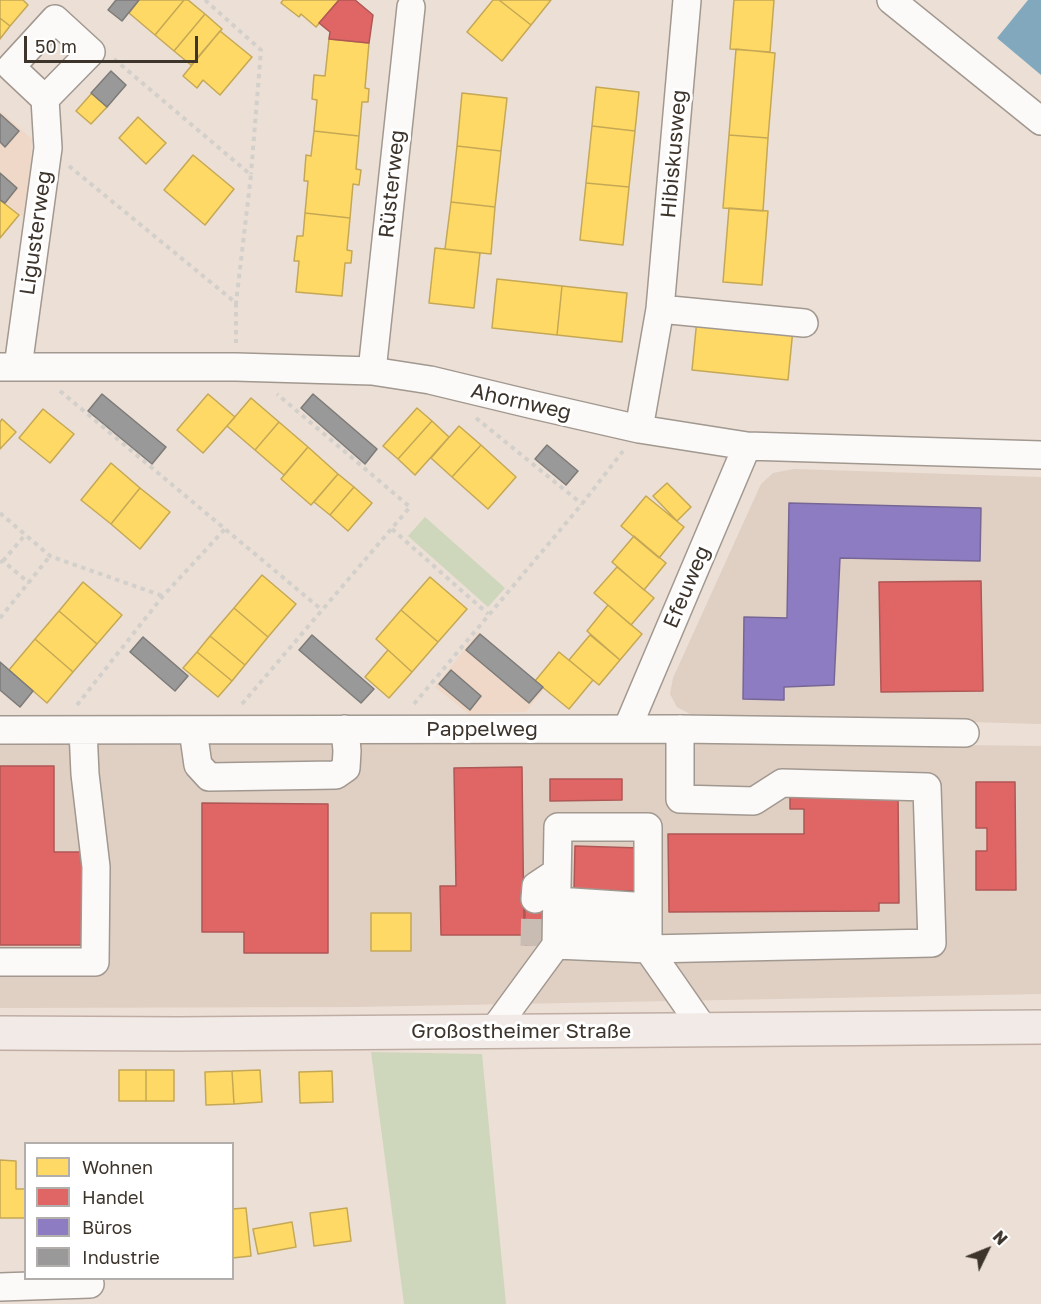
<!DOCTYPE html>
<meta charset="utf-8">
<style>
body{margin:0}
#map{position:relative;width:1041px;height:1304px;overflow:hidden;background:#ecdfd5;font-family:"Golos Text",sans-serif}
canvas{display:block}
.legend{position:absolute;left:24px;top:1142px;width:210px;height:138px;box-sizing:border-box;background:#fff;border:2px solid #b1aeab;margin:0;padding:8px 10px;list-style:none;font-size:18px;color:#3d342c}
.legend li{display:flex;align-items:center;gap:12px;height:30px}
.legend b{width:30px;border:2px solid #b1aeab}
.north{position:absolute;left:957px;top:1220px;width:60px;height:60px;-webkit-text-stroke:4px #fff;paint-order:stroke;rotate:47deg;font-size:16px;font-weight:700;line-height:24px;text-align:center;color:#3d342c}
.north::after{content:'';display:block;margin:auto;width:21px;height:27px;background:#3d342c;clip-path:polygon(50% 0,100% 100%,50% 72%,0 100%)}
.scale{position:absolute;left:24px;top:36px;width:174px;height:27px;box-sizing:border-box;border:3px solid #3d342c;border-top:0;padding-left:8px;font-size:18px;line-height:21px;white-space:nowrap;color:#3d342c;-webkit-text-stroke:4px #fff;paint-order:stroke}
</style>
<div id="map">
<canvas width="1041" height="1304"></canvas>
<ul class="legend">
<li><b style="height:16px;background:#ffd966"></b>Wohnen</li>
<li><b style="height:16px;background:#e06666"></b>Handel</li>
<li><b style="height:16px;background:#8e7cc3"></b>Büros</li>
<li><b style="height:16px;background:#999"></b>Industrie</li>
</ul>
<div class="north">N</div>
<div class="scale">50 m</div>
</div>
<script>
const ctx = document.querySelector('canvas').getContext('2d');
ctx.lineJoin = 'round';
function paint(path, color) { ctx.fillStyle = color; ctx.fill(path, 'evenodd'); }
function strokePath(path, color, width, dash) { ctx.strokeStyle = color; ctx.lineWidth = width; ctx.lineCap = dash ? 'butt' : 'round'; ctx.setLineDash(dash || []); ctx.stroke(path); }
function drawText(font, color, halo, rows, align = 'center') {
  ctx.font = font + ' "Golos Text",sans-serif'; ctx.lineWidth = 6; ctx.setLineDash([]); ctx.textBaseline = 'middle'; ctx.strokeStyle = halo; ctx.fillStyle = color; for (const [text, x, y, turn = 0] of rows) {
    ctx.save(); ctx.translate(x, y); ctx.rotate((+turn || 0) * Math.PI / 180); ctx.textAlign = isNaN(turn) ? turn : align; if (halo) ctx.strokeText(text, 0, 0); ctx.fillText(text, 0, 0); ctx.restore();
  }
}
paint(new Path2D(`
 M 794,469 L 1041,477 L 1041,724 L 690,714 L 677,707 L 670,694 L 673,678 L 761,484 L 773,473 Z
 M 0,737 L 644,741 L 1041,746 L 1041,994 L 353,1007 L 0,1008 Z`), '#e0cfc3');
paint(new Path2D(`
 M 0,111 L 32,139 L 27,220 L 0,198 Z
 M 478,632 L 544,689 L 526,712 L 469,714 L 435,687 Z`), '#efd8c7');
paint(new Path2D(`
 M 425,517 L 505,588 L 488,607 L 408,536 Z
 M 371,1052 L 482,1054 L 506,1304 L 404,1304 Z`), '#ced7bb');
paint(new Path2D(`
 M 1028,0 L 1041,0 L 1041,75 L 997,38 Z`), '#81a8bc');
const homes = new Path2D(`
 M 0,0 L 23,0 L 28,5 L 10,26 L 0,18 Z
 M 139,0 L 184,0 L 155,35 L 129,13 Z
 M 184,0 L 188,0 L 205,14 L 174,51 L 155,35 Z
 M 283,0 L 339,0 L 316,27 L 301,14 L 299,17 L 281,3 Z
 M 493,0 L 499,0 L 531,25 L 502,61 L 467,32 Z
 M 499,0 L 551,0 L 531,25 Z
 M 734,0 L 774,0 L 770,52 L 730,49 Z
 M 205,14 L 222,29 L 191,65 L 174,51 Z
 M 0,18 L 10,26 L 0,39 Z
 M 220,31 L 252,57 L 220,95 L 203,80 L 197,88 L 183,76 Z
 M 329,39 L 369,43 L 365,88 L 369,89 L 368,102 L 362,102 L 359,136 L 314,131 L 317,100 L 312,99 L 314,75 L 325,76 Z
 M 736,49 L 775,53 L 768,138 L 729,135 Z
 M 596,87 L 639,92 L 635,131 L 592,126 Z
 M 92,93 L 107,107 L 91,124 L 76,111 Z
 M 462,93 L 507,98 L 501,151 L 457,146 Z
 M 138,117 L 166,143 L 146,164 L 119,138 Z
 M 592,126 L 635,131 L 629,187 L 586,183 Z
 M 314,131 L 359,136 L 356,169 L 361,170 L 359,185 L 353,184 L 350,218 L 305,213 L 308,181 L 304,181 L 306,155 L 311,156 Z
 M 729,135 L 768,138 L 763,211 L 723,208 Z
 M 457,146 L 501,151 L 495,207 L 451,202 Z
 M 193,155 L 234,189 L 205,225 L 164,190 Z
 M 586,183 L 629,187 L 623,245 L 580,240 Z
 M 0,200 L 19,215 L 0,238 Z
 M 451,202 L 495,207 L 491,254 L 445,249 Z
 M 729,208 L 768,211 L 762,285 L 723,282 Z
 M 305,213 L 350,218 L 347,250 L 352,251 L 351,263 L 345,263 L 342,296 L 296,292 L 299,261 L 294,261 L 297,236 L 303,236 Z
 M 435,248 L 480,253 L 474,308 L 429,303 Z
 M 497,279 L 562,286 L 557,335 L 492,328 Z
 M 562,286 L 627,293 L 622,342 L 557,335 Z
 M 697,319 L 793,329 L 788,380 L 692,370 Z
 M 208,394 L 235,417 L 203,453 L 177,430 Z
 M 251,398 L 279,422 L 255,450 L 227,426 Z
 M 417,408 L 432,421 L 398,459 L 383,446 Z
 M 43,409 L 74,434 L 50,463 L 19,438 Z
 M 2,419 L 16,432 L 0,449 L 0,422 Z
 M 432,421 L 449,437 L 415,475 L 398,459 Z
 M 279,422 L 308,447 L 284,475 L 255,450 Z
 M 459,426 L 481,445 L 452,477 L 431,458 Z
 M 481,445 L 516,477 L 488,509 L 452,477 Z
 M 308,447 L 338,474 L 311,505 L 281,479 Z
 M 111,463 L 140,488 L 111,524 L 81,500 Z
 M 338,474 L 354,487 L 330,515 L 314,502 Z
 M 667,483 L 691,507 L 677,521 L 653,496 Z
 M 354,487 L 372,503 L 348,531 L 330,515 Z
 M 140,488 L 170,512 L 140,549 L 111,524 Z
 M 646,496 L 684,527 L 659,558 L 621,526 Z
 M 634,536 L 666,563 L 644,590 L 612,562 Z
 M 617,567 L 654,598 L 631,625 L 594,593 Z
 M 262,575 L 296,604 L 268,637 L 234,608 Z
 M 430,577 L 467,609 L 438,642 L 401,610 Z
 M 83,582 L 122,615 L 97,644 L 59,611 Z
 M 608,605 L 642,634 L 620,660 L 587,631 Z
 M 234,608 L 268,637 L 245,665 L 210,636 Z
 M 401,610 L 438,642 L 412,672 L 376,639 Z
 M 59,611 L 97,644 L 73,672 L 35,639 Z
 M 590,635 L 620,660 L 599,685 L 569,660 Z
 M 210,636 L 245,665 L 232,681 L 197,652 Z
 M 35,639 L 73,672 L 47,703 L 9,670 Z
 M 388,650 L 412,672 L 389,698 L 365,677 Z
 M 197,652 L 232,681 L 218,697 L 183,668 Z
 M 559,652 L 593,680 L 569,709 L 535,681 Z
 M 371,913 L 411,913 L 411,951 L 371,951 Z
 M 119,1070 L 146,1070 L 146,1101 L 119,1101 Z
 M 146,1070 L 174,1070 L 174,1101 L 146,1101 Z
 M 260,1070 L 262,1102 L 234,1104 L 232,1071 Z
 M 232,1071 L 234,1104 L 206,1105 L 205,1072 Z
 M 332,1071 L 333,1102 L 300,1103 L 299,1072 Z
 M 0,1160 L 16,1161 L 16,1189 L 26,1189 L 26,1218 L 0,1218 Z
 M 246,1208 L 251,1256 L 232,1258 L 232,1209 Z
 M 347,1208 L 351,1241 L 314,1246 L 310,1213 Z
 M 292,1222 L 296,1247 L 258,1254 L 253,1229 Z`);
paint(homes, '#ffd966');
strokePath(homes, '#c5a855', 1.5);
const shops = new Path2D(`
 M 339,0 L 355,0 L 373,15 L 369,43 L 329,39 L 330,32 L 319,23 Z
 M 981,581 L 983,691 L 881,692 L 879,582 Z
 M 0,766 L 54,766 L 54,852 L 83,852 L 84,945 L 0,945 Z
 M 522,767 L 524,935 L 441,935 L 440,886 L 456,886 L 454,768 Z
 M 550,779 L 622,779 L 622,800 L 550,801 Z
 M 976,782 L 1015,782 L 1016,890 L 976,890 L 976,851 L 987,851 L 987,828 L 976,828 Z
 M 790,790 L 898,791 L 899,903 L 879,903 L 879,911 L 669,912 L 668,834 L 804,834 L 804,809 L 790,809 Z
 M 202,803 L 328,804 L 328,953 L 244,953 L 244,932 L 202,932 Z
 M 575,846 L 640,848 L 639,891 L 574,890 Z
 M 525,899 L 545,899 L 545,945 L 525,945 Z`);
paint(shops, '#e06666');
strokePath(shops, '#af5755', 1.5);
const offices = new Path2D(`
 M 789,503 L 981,508 L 980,561 L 840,558 L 834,685 L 784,687 L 784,700 L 743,699 L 744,617 L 787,618 Z`);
paint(offices, '#8e7cc3');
strokePath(offices, '#766696', 1.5);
const industry = new Path2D(`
 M 116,0 L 139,0 L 122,21 L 108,10 Z
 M 111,71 L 126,85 L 107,107 L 91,93 Z
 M 0,114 L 19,131 L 5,147 L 0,142 Z
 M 0,173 L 17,188 L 5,203 L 0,200 Z
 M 102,394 L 166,447 L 152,464 L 88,411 Z
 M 313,394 L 377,449 L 365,464 L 301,408 Z
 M 547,445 L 578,471 L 566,485 L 535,459 Z
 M 480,634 L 543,687 L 529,703 L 466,650 Z
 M 312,635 L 374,689 L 361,703 L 299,650 Z
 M 143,637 L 188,676 L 175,691 L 130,652 Z
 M 0,662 L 33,691 L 20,707 L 0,690 Z
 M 451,670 L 481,696 L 470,710 L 439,684 Z`);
paint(industry, '#999');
strokePath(industry, '#7d7b78', 1.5);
strokePath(new Path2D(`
 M 534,946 L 535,899`), '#c9bdb3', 27, [27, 14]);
const minor = new Path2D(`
 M 891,0 L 1041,121
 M 660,309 L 804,323
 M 0,367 L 236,367 L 372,371 L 430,380 L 534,405 L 639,429 L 747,446 L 1041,455
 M 18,367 L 48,148 L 45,99 L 11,67 L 55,19 L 91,52 L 45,99
 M 372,371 L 411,7
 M 639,429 L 660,309 L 687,0
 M 627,729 L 747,446
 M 0,730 L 680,729 L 965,733
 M 193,730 L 198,765 L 209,777 L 336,775 L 346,768 L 347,751 L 345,729
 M 535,899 L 536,886 L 557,872
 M 557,901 L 648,907
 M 557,923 L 648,928
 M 556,945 L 648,949 L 705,1031
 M 0,962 L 95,962 L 96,867 L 85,774 L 83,730
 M 493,1031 L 556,945 L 558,827 L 648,827 L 648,949 L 932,943 L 927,787 L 782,783 L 754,801 L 680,799 L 680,729
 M 0,1287 L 90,1284`);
const major = new Path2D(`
 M 0,1033 L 178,1034 L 1041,1027`);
strokePath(minor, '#a19890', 30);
strokePath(major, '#bfada4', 36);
strokePath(new Path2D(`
 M 205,0 L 261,50 L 251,174
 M 114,59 L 251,175 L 236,303
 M 69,166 L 236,303 L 236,343
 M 60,391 L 322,610
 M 476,418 L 582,504
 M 0,513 L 50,556 L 163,596
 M 392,529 L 488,614
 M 3,561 L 25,535
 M 0,562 L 3,561 L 29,583
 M 0,618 L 50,556
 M 242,704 L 410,507 L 277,394
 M 414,704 L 582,504 L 623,451
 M 77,705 L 163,596 L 225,529`), '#d3d0cc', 4, [4.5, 4.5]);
strokePath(minor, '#fcfaf9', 27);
strokePath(major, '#f2eae6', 33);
drawText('21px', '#3d342c', '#fff', [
 ["Hibiskusweg",674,154,-85],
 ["Rüsterweg",392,184,-84],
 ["Ligusterweg",36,233,-82],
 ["Ahornweg",521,402,13],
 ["Efeuweg",687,587,-67],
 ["Pappelweg",482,729],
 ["Großostheimer Straße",521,1031]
]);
</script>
